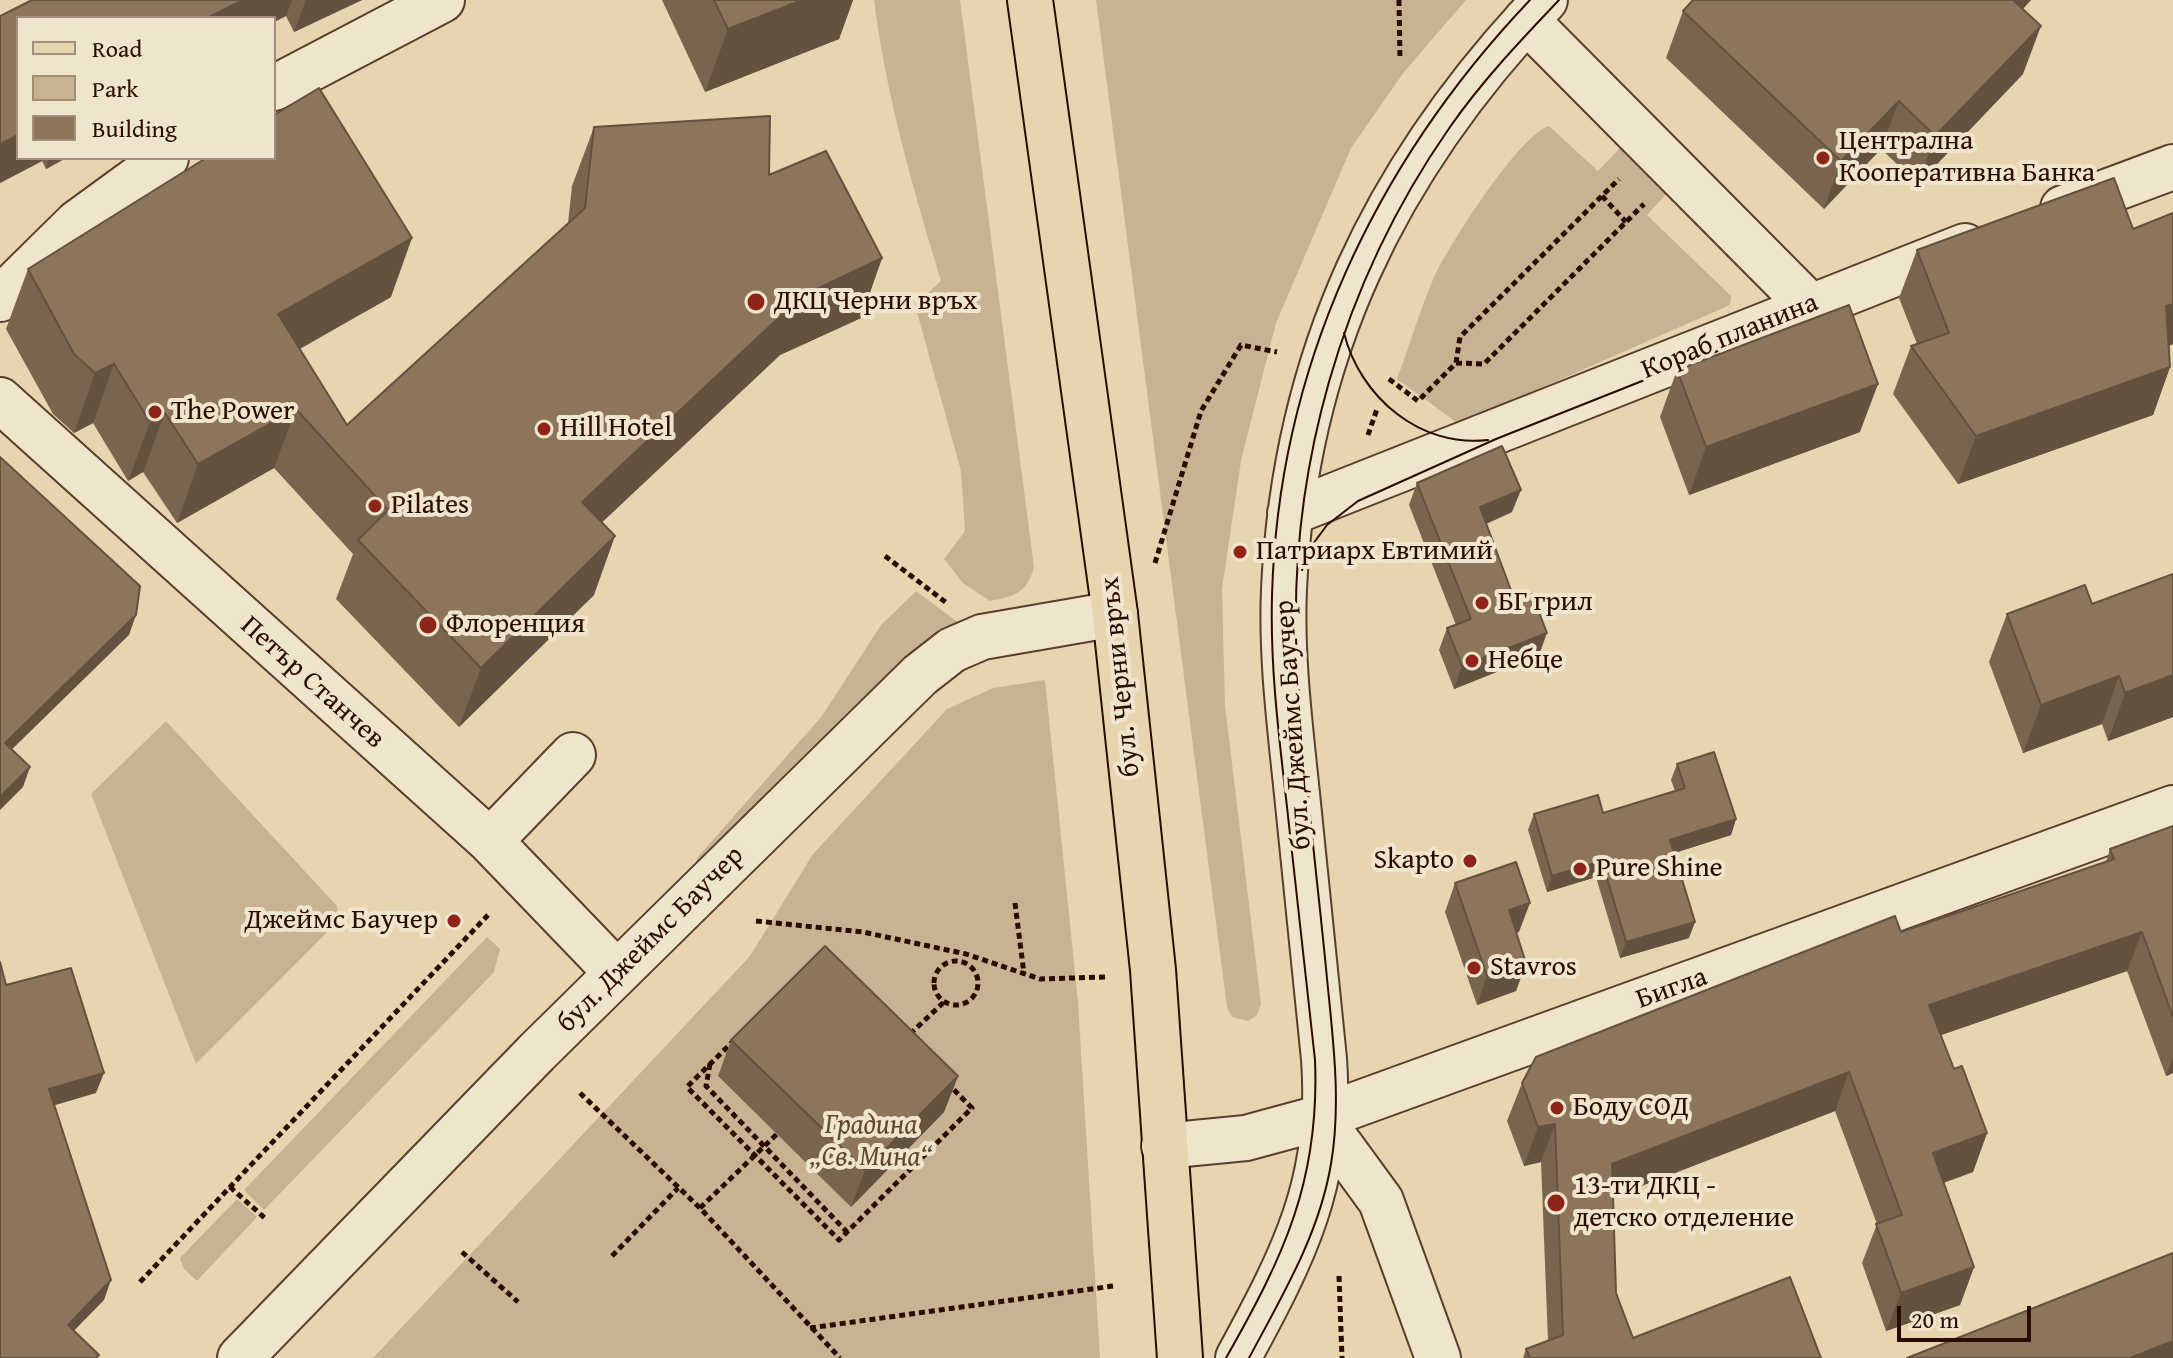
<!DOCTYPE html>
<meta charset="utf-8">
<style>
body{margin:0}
#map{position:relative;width:2173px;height:1358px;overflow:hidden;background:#e7d5b0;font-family:"Gentium Book Plus",serif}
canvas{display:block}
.legend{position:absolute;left:16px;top:16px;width:260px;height:144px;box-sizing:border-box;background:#efe4cc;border:2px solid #a18e7b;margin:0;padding:10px 14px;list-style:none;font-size:24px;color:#2b0c01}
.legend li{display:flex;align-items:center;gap:16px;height:40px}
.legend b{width:40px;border:2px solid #a18e7b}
.scale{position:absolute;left:1897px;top:1306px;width:134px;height:36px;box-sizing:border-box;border:4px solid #2b0c01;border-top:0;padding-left:10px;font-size:24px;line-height:28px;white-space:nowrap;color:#2b0c01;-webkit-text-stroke:6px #efe4cc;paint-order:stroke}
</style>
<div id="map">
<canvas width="2173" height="1358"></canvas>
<ul class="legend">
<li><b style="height:10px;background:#e7d5b0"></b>Road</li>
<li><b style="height:22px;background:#c7b392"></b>Park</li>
<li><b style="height:22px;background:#8d755c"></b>Building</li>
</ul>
<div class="scale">20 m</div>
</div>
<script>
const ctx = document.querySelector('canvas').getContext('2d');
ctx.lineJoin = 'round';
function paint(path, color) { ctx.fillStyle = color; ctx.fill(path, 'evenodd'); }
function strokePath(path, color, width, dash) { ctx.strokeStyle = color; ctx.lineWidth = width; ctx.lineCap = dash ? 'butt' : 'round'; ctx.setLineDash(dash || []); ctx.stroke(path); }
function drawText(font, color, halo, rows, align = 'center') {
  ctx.font = font + ' "Gentium Book Plus",serif'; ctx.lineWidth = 8; ctx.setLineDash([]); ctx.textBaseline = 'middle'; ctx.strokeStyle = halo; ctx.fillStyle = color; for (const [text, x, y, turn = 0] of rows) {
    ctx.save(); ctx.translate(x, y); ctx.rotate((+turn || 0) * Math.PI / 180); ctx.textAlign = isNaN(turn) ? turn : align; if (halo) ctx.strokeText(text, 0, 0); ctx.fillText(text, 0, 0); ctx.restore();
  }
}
paint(new Path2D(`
 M 874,0 L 960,0 L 1034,567 C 1027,593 1015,596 990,601 L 963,583 L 944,559 L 965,531 L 961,471 L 915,305 L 941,281 C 913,188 886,96 874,0 Z
 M 1096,0 L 1466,0 L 1404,72 L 1351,148 L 1276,323 L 1241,461 L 1222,589 L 1225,705 L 1261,1004 L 1257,1015 L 1248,1021 L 1232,1017 L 1227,1007 Z
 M 1549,126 L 1598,171 L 1624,144 L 1671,189 L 1647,215 L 1731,296 L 1730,305 L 1459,424 L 1397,379 C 1410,345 1420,308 1435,275 C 1450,244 1519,135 1549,126 Z
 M 916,591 L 963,626 L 696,866 L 697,858 L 822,716 L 881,625 Z
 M 1045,680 L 1078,1002 L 1100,1358 L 373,1358 L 750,956 L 813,854 L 947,709 L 993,688 Z
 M 166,721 L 337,906 L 338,921 L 196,1064 L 91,794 Z
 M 487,937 L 500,949 L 494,972 L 264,1210 L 244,1190 Z
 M 237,1199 L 257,1217 L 197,1281 L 184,1269 L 180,1258 Z`), '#c7b392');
const minor = new Path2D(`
 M 1526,20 L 1809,305
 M 274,88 L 442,0
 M 2063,208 L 2173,167
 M 0,299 L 77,223 L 166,158
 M 0,400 L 490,841 L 617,973
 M 1290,513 L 1965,246
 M 490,841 L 573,755
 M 1326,1115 L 1335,1138 L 1381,1201 L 1438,1358
 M 1164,1146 L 1246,1138 L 1316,1119 L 2173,808
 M 240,1358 L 537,1052 L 920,675 L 952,650 L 982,637 L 1115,614
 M 1238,1358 C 1294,1255 1333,1180 1324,1059 C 1315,970 1306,882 1297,794 C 1290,726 1281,657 1284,589 C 1295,355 1385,168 1545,0`);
const major = new Path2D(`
 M 1030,0 L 1115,614 L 1153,970 L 1180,1358`);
strokePath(minor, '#5a3e2d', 48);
strokePath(major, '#2b0c01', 48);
strokePath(new Path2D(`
 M 1399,0 L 1400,59
 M 1602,196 L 1626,222
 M 1456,363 L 1484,364 L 1644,204
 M 1389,379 L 1418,401 L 1456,363 L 1460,337 L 1619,179
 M 1368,435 L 1377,409
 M 885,556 L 948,604
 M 1155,563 L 1201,411 L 1241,345 L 1277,352
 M 1015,903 L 1024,974
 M 756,921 L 863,932 L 966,954 L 1040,979 L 1105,977
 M 820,955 L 972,1108 L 839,1240 L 687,1087 Z
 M934 983a22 22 0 1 1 44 0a22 22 0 1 1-44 0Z
 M 910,1034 L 944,1002
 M 710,1064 L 706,1086 L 847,1232
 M 580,1093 L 700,1208 L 840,1358
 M 230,1187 L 267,1220
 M 700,1208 L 777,1134
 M 462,1252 L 518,1302
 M 612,1256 L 678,1188
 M 1339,1276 L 1342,1358
 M 140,1282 L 488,915
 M 810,1328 L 1113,1286`), '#2b0c01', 5, [6, 4]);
strokePath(minor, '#efe4cc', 44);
strokePath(major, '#e7d5b0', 44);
strokePath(new Path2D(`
 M 1344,333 C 1360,397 1420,448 1488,440
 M 1302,570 L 1313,544 L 1327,525 L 1358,501 L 1496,439 L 1768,331
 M 1226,1358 C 1284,1256 1320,1180 1315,1060 C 1306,976 1296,891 1287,807 C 1279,737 1270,667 1272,596 C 1278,368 1375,163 1530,0
 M 1249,1358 C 1282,1296 1319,1235 1331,1164 C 1342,1099 1332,1033 1326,968 C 1316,867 1303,765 1297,663 C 1287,473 1341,283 1450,127 C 1482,81 1521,40 1559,0`), '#2b0c01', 2);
paint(new Path2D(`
 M 32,0 L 362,0 L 294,32 L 286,16 L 274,22 L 274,18 L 18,18 L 18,158 L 66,158 L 46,169 L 42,161 L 0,183 L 0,16 Z
 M 662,0 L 853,0 L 839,39 L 705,92 Z
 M 1693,0 L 2031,0 L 2023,9 L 2023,74 L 1918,184 L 1881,149 L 1824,209 L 1666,58 L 1683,11 Z
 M 594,127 L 769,175 L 882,258 L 861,318 L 780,355 L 602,522 L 594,595 L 459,727 L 336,599 L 353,554 L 274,468 L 177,523 L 143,472 L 128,481 L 93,423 L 74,433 L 53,414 L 6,329 L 28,269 L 391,297 L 300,349 L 347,425 L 568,223 L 572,186 Z
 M 2173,213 L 2173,344 L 2169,346 L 2170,367 L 2153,415 L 1958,484 L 1893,394 L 1911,346 L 1917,344 L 1899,298 L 1917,250 L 2133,229 Z
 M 1677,370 L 1860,432 L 1689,495 L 1660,417 Z
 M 1417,483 L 1512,512 L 1486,524 L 1515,601 L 1539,655 L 1454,689 L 1439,650 L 1447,628 L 1456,625 L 1409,505 Z
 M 2173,574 L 2173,717 L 2108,741 L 2102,724 L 2023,753 L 1989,662 L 2007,614 L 2092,604 Z
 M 1677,764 L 1736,819 L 1731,835 L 1674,853 L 1689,938 L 1620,958 L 1596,877 L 1547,892 L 1528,830 L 1534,814 L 1603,813 L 1675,791 L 1671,780 Z
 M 2173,826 L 2173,1073 L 2166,1076 L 2127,971 L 1941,1035 L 1954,1069 L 1987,1133 L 1973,1172 L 1944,1182 L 1974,1267 L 1960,1305 L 1886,1331 L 1862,1263 L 1877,1224 L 1835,1111 L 1613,1197 L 1616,1293 L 1633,1338 L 1821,1358 L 1523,1358 L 1526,1349 L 1548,1341 L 1541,1162 L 1524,1166 L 1507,1121 L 1522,1083 L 1901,932 L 2106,862 L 2110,849 Z
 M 1455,883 L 1519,932 L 1516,933 L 1526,963 L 1516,991 L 1477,1005 L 1445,912 Z
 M 731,1040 L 958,1076 L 944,1112 L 851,1207 L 718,1076 Z`), '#79654f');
paint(new Path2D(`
 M 243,0 L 292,0 L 286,16 L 274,22 L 274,18 L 211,18 L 211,16 Z
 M 306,0 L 362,0 L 294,32 Z
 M 802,0 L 853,0 L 839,39 L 705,92 L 728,29 Z
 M 2006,0 L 2031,0 L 1991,43 Z
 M 2041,26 L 2023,74 L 1918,184 L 1935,136 Z
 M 1899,101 L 1881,149 L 1824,209 L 1841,161 Z
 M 18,135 L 18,158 L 43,158 L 42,161 L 0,183 L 0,144 Z
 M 49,158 L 66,158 L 46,169 Z
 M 412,238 L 391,297 L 256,373 L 278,314 Z
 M 882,258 L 861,318 L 780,355 L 561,561 L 582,502 L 802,296 Z
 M 2173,304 L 2173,344 L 2149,354 L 2166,306 Z
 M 114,364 L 93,423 L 74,433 L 95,373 Z
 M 2170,367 L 2153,415 L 1958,484 L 1976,436 Z
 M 1878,384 L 1860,432 L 1689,495 L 1706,447 Z
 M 296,409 L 274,468 L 177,523 L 198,464 Z
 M 165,413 L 143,472 L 128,481 L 150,422 Z
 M 1521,490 L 1512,512 L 1472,530 L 1480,507 Z
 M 615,536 L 594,595 L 459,727 L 481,668 Z
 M 136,615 L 129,635 L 0,761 L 5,743 Z
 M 1547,633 L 1539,655 L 1454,689 L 1462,666 Z
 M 2173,675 L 2173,717 L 2108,741 L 2125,693 Z
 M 2119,676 L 2102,724 L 2023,753 L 2041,705 Z
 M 30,767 L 23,787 L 0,810 L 0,797 Z
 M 1736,819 L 1731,835 L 1665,856 L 1670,840 Z
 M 1602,861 L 1596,877 L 1547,892 L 1552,876 Z
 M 1530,903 L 1519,932 L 1498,939 L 1509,910 Z
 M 1695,922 L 1689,938 L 1620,958 L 1626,942 Z
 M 2142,932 L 2127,971 L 1915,1044 L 1929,1005 Z
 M 1526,963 L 1516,991 L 1477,1005 L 1487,976 Z
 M 2173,1057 L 2173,1073 L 2166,1076 Z
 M 1849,1072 L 1835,1111 L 1597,1203 L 1612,1164 Z
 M 104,1073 L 96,1093 L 42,1109 L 49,1089 Z
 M 958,1076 L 944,1112 L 851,1207 L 865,1170 Z
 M 1555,1124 L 1541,1162 L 1524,1166 L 1538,1127 Z
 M 1987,1133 L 1973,1172 L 1919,1192 L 1933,1153 Z
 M 1974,1267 L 1960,1305 L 1886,1331 L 1901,1293 Z
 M 111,1280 L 104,1300 L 60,1345 L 68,1325 Z
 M 2173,1341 L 2173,1358 L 2130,1358 Z`), '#635240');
const building = new Path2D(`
 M 32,0 L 243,0 L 211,16 L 212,18 L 18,18 L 18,135 L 0,144 L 0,16 Z
 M 714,0 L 802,0 L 728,29 Z
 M 1693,0 L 2013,0 L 2041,26 L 1935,136 L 1899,101 L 1841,161 L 1683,11 Z
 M 319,88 L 412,238 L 278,314 L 347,425 L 585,208 L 594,127 L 770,116 L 769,175 L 826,151 L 882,258 L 802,296 L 582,502 L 615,536 L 481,668 L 358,540 L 388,510 L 296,409 L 198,464 L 165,413 L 150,422 L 114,364 L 95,373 L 74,354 L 28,269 L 206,158 L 274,158 L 274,115 Z
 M 2114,178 L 2133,229 L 2173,213 L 2173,304 L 2166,306 L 2170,367 L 1976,436 L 1911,346 L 1949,333 L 1917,250 Z
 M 1849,305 L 1878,384 L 1706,447 L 1677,370 Z
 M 1502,446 L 1521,490 L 1480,507 L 1515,601 L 1532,594 L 1547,633 L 1462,666 L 1447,628 L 1471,619 L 1417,483 Z
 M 0,457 L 140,586 L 136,615 L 5,743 L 30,767 L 0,797 Z
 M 2173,574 L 2173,675 L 2125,693 L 2119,676 L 2041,705 L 2007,614 L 2085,585 L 2092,604 Z
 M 1714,752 L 1736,819 L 1670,840 L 1695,922 L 1626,942 L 1602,861 L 1552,876 L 1534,814 L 1598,795 L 1603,813 L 1685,788 L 1677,764 Z
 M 2173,826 L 2173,1017 L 2142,932 L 1929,1005 L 1954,1069 L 1962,1066 L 1987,1133 L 1933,1153 L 1974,1267 L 1901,1293 L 1876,1224 L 1902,1215 L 1849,1072 L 1612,1164 L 1616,1293 L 1633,1338 L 1790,1277 L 1821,1358 L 1530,1358 L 1526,1349 L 1563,1335 L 1555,1124 L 1538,1127 L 1522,1083 L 1536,1057 L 1895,916 L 1901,932 L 2114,859 L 2110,849 Z
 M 1516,862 L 1530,903 L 1509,910 L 1526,963 L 1487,976 L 1455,883 Z
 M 825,946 L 958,1076 L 865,1170 L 731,1040 Z
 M 0,962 L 6,985 L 71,968 L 104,1073 L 49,1089 L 111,1280 L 68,1325 L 99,1355 L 96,1358 L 0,1358 Z
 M 2173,1253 L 2173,1341 L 2130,1358 L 1907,1358 Z`);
paint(building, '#8d755c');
strokePath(building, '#635240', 2);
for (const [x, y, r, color] of [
 [1823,158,8,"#8f2418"],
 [756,302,10,"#8f2418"],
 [155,412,8,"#8f2418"],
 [544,429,8,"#8f2418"],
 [375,506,8,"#8f2418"],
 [1240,552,8,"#8f2418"],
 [1482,603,8,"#8f2418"],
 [428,625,10,"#8f2418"],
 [1472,661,8,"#8f2418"],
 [1470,861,8,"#8f2418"],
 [1580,869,8,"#8f2418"],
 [454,921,8,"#8f2418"],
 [1474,968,8,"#8f2418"],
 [1557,1108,8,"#8f2418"],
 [1556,1203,10,"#8f2418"]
]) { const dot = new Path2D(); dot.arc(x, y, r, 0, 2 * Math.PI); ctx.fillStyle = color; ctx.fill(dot); strokePath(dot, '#efe4cc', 3); }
drawText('28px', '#2b0c01', '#efe4cc', [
 ["Централна",1839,142],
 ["Кооперативна Банка",1839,174],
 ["ДКЦ Черни връх",774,302],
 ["The Power",171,412],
 ["Hill Hotel",560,429],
 ["Pilates",391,506],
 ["Патриарх Евтимий",1256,552],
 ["БГ грил",1498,603],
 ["Флоренция",446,625],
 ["Небце",1488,661],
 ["Skapto",1454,861,"right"],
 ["Pure Shine",1596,869],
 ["Джеймс Баучер",438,921,"right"],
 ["Stavros",1490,968],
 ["Боду СОД",1573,1108],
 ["13-ти ДКЦ -",1574,1187],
 ["детско отделение",1574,1219]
], 'left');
drawText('28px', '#2b0c01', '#efe4cc', [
 ["Кораб планина",1730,337,-22],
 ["бул. Черни връх",1121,677,-96],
 ["Петър Станчев",312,683,42],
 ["бул. Джеймс Баучер",1294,725,-94],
 ["бул. Джеймс Баучер",651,940,-45],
 ["Бигла",1672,989,-20]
]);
drawText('italic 28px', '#624634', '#efe4cc', [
 ["Градина",871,1126],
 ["„Св. Мина“",871,1158]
]);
</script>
